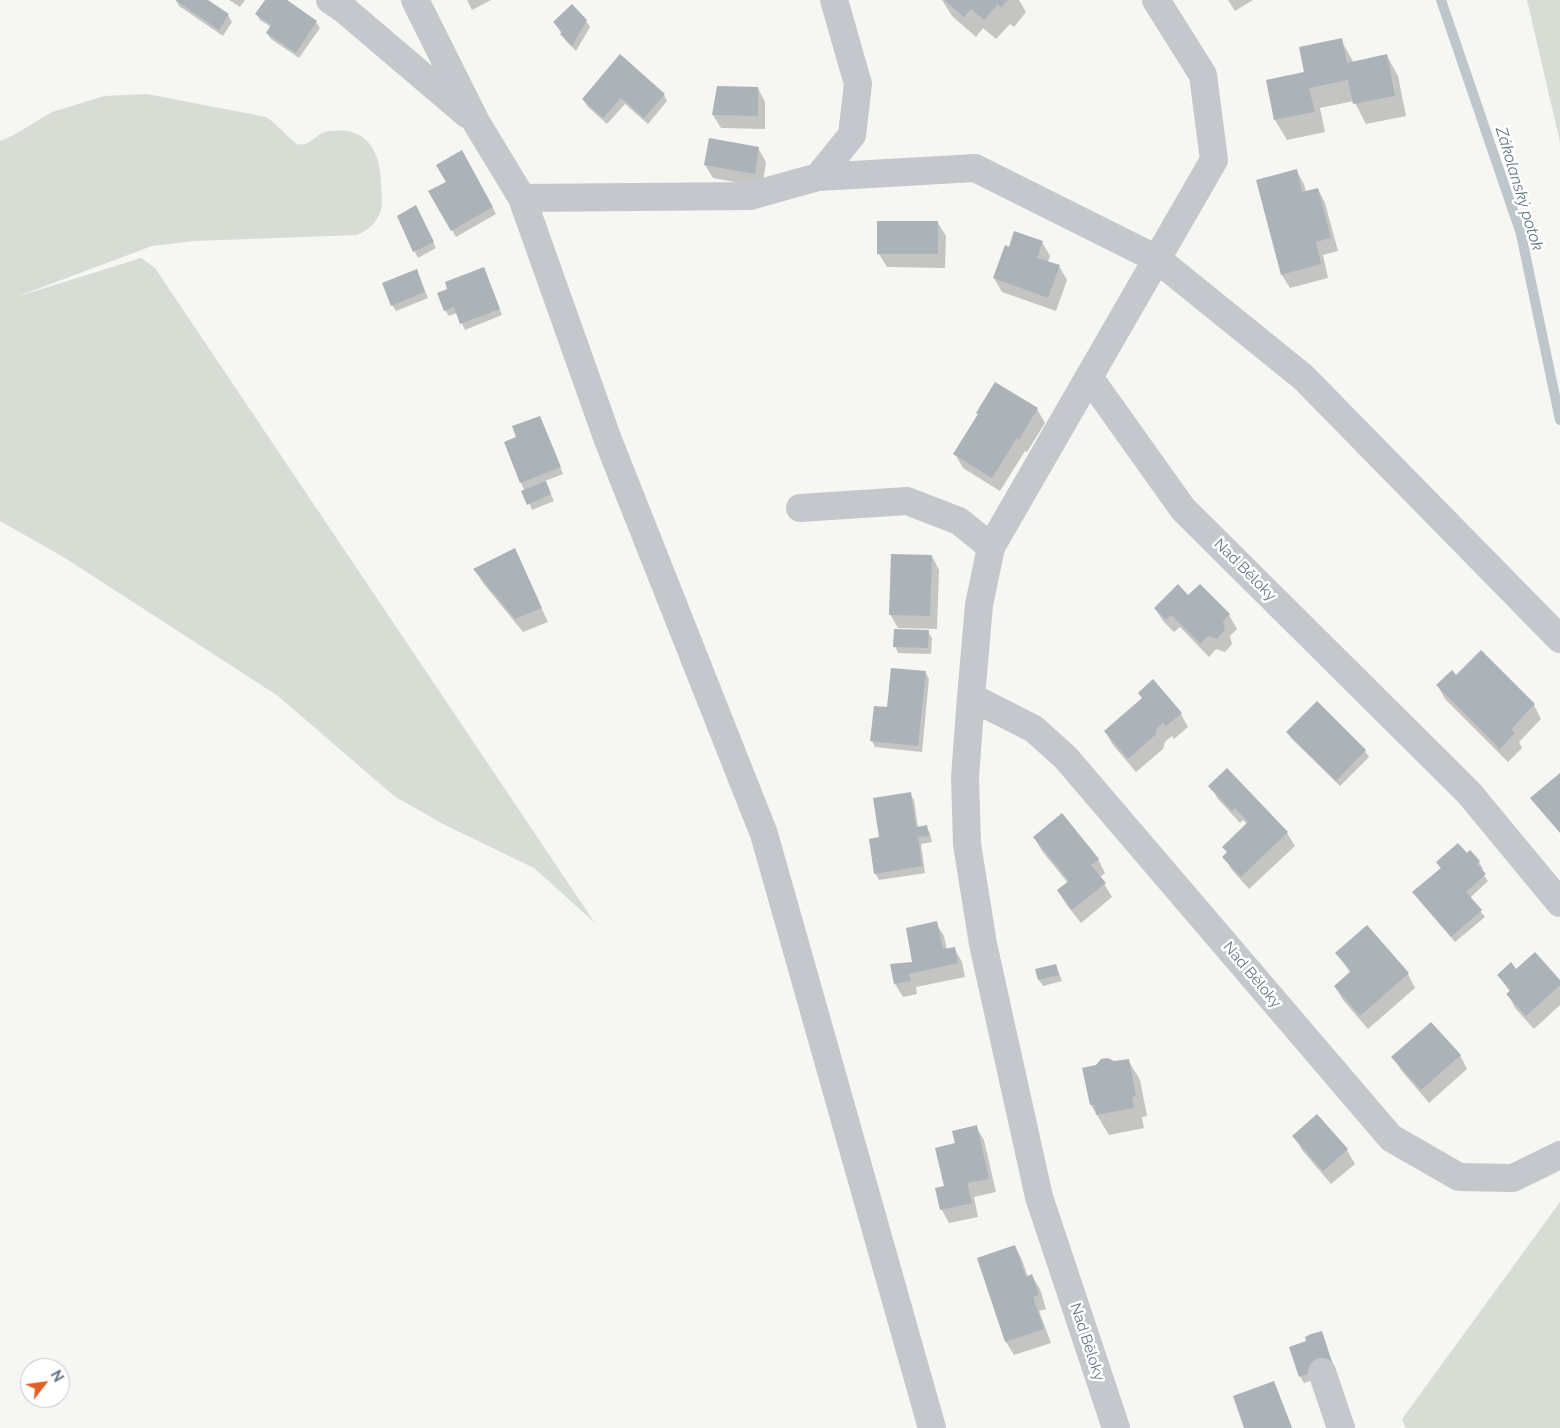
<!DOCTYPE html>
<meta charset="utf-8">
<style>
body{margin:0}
#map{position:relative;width:1560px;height:1428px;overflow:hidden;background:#f6f6f3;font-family:Raleway,sans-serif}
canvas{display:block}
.north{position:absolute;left:20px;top:1358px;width:50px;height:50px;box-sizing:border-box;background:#fff;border:1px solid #c1c7ce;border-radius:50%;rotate:60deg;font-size:14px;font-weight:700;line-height:20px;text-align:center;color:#657484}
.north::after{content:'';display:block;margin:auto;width:18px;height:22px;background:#e35e26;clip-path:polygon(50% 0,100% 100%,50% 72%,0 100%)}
</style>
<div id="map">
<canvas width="1560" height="1428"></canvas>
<div class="north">N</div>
</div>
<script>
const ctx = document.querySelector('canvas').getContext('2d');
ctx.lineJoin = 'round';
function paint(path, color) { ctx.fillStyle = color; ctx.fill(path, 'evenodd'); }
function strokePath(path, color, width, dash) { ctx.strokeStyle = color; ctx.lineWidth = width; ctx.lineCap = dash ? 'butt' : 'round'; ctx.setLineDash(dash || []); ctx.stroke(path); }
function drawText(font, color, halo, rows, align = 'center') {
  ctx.font = font + ' Raleway,sans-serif'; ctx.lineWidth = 5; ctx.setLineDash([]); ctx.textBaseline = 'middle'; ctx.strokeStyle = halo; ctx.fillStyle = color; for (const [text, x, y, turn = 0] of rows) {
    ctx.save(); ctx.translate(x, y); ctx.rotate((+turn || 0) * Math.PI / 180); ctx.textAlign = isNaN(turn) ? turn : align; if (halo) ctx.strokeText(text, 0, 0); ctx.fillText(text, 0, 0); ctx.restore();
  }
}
paint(new Path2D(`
 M 1527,0 L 1560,0 L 1560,142 Z
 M 147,94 L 266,117 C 276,123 292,142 298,144 C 308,147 314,137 322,133 C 329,130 341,130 348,131 C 381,138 381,173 382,200 C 383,217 371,229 357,235 L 195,241 L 152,246 L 16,297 L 141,258 L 155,268 L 595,923 L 534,868 L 443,824 L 394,796 L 278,696 L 65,558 L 0,521 L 0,141 L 12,136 L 52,112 L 72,106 L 104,96 Z
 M 1560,1202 L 1560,1428 L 1406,1428 L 1402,1419 Z`), '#d7ddd4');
paint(new Path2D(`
 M 176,0 L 205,0 L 228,15 L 232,22 L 223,36 L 179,6 Z
 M 229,0 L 245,0 L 240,7 Z
 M 266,0 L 285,0 L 316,22 L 320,28 L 299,58 L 271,39 L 267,33 L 271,27 L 260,20 L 257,14 Z
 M 467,0 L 491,0 L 472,10 Z
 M 942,0 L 1019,0 L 1026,12 L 1014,27 L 1010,24 L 996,39 L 983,28 L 976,37 L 952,16 Z
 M 1228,0 L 1253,0 L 1235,11 Z
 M 586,21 L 590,27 L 576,51 L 566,41 L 555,23 Z
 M 1341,40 L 1354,63 L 1387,56 L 1398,76 L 1406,116 L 1366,124 L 1354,101 L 1320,108 L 1325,132 L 1287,140 L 1275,120 L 1306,73 Z
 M 758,88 L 765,102 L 765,129 L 721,128 L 713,115 Z
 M 664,95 L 667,101 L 648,124 L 625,104 L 607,124 L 587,106 L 583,99 Z
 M 758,148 L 766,162 L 762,187 L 713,178 L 705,165 Z
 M 462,151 L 496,214 L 456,237 L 430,192 L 447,182 Z
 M 1296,170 L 1304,184 L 1306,192 L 1318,189 L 1325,203 L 1338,251 L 1323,255 L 1328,278 L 1290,288 L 1282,275 L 1258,181 Z
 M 419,213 L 436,248 L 418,258 L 398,217 Z
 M 938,223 L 946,236 L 945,268 L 887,267 L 879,254 Z
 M 1042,242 L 1050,256 L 1048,262 L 1059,266 L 1067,280 L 1056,311 L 1002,292 L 994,278 L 1010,248 Z
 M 483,268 L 502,315 L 465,330 L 457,313 L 449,316 L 445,310 L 448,289 Z
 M 417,271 L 428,298 L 396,311 L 392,305 Z
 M 1037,409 L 1045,423 L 1027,452 L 1025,451 L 1000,491 L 963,468 L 955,454 L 979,416 L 977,413 Z
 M 540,417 L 563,474 L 545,481 L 554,501 L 532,510 L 505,442 L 518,437 Z
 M 514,549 L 548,622 L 523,632 L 483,583 L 475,570 Z
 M 932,556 L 939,570 L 937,629 L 898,628 L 890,614 Z
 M 1200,586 L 1229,615 L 1237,629 L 1230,636 L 1232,644 L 1225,652 L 1216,649 L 1209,657 L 1180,627 L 1174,632 L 1163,621 L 1155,608 L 1188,597 Z
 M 928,632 L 932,638 L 931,654 L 898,653 L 895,646 Z
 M 925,672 L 929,679 L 922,752 L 875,747 L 872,741 L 888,709 Z
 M 1438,686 L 1534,705 L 1541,719 L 1519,742 L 1522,748 L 1508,762 L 1445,699 Z
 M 1181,714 L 1188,727 L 1174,739 L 1172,736 L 1165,742 L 1163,749 L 1136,772 L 1113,745 L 1105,731 Z
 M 1288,732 L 1365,751 L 1369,757 L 1340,786 L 1291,738 Z
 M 1210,786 L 1287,833 L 1295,846 L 1249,889 L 1232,870 L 1224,857 L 1228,853 L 1224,847 L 1247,824 L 1243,820 L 1240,823 L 1218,799 Z
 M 910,794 L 914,800 L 918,828 L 926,826 L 930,833 L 932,842 L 921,844 L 925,873 L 879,880 L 875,873 L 881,838 Z
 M 1034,837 L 1098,859 L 1105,873 L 1100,877 L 1112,897 L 1081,923 L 1066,904 L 1058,891 L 1068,883 L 1042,851 Z
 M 1470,852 L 1479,862 L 1483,869 L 1480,870 L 1488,881 L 1470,898 L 1485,917 L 1455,942 L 1414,893 L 1441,869 L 1437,863 Z
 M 936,923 L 944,936 L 947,950 L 954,948 L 962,962 L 965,977 L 916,987 L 917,994 L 903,997 L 895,984 L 914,963 Z
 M 1337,953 L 1408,974 L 1415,988 L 1368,1029 L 1343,1000 L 1335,987 L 1351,974 Z
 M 1056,965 L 1062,981 L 1043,986 L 1039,980 Z
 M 1516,971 L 1560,982 L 1560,1005 L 1534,1029 L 1515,1008 L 1508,994 L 1510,992 L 1498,975 Z
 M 1460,1055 L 1467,1069 L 1429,1103 L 1401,1070 L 1393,1057 Z
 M 1128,1060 L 1140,1080 L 1147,1116 L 1142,1117 L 1144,1128 L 1109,1135 L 1091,1105 L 1083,1069 Z
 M 1317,1116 L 1347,1150 L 1355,1164 L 1331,1184 L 1302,1150 L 1294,1136 Z
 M 976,1127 L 984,1140 L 996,1192 L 974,1197 L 978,1217 L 949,1223 L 942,1210 L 937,1189 L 945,1187 L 957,1144 Z
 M 1015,1246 L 1022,1260 L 1028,1277 L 1032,1276 L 1040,1289 L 1046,1309 L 1039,1311 L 1051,1343 L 1014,1355 L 1006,1342 L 978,1259 Z
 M 1321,1333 L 1336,1372 L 1304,1383 L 1300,1376 L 1308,1341 Z
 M 1274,1382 L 1292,1428 L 1246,1428 Z`), '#0003');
strokePath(new Path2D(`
 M 1441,0 L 1521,234 L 1560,420`), '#bcc6cb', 10);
paint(new Path2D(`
 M 175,0 L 208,0 L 229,14 L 219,30 Z
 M 265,0 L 287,0 L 317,21 L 296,53 L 266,33 L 271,25 L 255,14 Z
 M 944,0 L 1008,0 L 1001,8 L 998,4 L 984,20 L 971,9 L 964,17 Z
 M 572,4 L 587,20 L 572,46 L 560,34 L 562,32 L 553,22 Z
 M 1342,38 L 1347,63 L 1387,54 L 1395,96 L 1353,104 L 1348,80 L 1309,88 L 1315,112 L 1274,120 L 1266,80 L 1304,72 L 1299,47 Z
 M 620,54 L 665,94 L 644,118 L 621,98 L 603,118 L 582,99 Z
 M 717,86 L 758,87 L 758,116 L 712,115 Z
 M 709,138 L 759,147 L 755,174 L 704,165 Z
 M 462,150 L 493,207 L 451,231 L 428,191 L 446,182 L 436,165 Z
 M 1297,169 L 1302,192 L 1318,188 L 1331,238 L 1316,242 L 1321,264 L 1281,275 L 1256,180 Z
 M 416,205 L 434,242 L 413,252 L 397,216 Z
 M 877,221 L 938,221 L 938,254 L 877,254 Z
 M 1014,231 L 1043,241 L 1037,258 L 1060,265 L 1048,298 L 993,278 L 1005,245 L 1009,247 Z
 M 484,267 L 500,309 L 460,324 L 454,307 L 444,311 L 437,293 L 447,289 L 445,282 Z
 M 417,269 L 425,292 L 391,306 L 382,283 Z
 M 995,382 L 1038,408 L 1019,440 L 1017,438 L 992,478 L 953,454 L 978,414 L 976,413 Z
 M 540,416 L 561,467 L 520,483 L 504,442 L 516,437 L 512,426 Z
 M 546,481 L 551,494 L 527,505 L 521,491 Z
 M 515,548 L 542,608 L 515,619 L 473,569 Z
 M 891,554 L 932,555 L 930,616 L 889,615 Z
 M 1178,584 L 1188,595 L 1200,584 L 1230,614 L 1223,622 L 1225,630 L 1217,639 L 1208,636 L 1201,644 L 1171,615 L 1166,620 L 1154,608 Z
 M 894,629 L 929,630 L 928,648 L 893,647 Z
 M 1481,650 L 1535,704 L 1511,729 L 1515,733 L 1500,749 L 1436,685 L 1452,670 L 1456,675 Z
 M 891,668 L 926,671 L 918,746 L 870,741 L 874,706 L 887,707 Z
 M 1153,679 L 1182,713 L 1166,726 L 1163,723 L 1157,728 L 1155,735 L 1128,759 L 1104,731 L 1142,698 L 1138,693 Z
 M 1317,701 L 1366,750 L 1336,781 L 1286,732 Z
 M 1227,768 L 1288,832 L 1241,877 L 1222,857 L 1227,852 L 1222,847 L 1248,822 L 1235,808 L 1232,811 L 1208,786 Z
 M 1560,773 L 1560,833 L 1530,798 Z
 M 911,792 L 916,827 L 927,825 L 929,836 L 918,837 L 922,866 L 874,874 L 869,839 L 879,837 L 873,798 Z
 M 1062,813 L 1099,859 L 1091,865 L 1106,883 L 1072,910 L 1057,890 L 1069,881 L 1033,837 Z
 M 1458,843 L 1467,853 L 1470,850 L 1480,861 L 1477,864 L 1486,874 L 1466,892 L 1482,910 L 1451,937 L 1412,892 L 1441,868 L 1436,862 Z
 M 937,921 L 943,949 L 955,947 L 958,963 L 909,974 L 911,981 L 894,984 L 890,964 L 912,962 L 906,928 Z
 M 1367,925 L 1409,973 L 1360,1016 L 1334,986 L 1351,971 L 1335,953 Z
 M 1535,952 L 1560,980 L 1560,985 L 1526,1016 L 1506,994 L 1511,990 L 1497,975 L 1511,962 L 1516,969 Z
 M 1056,964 L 1059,975 L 1038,980 L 1035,969 Z
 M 1431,1022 L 1461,1055 L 1421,1090 L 1391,1057 Z
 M 1108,1058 L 1114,1061 L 1129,1059 L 1136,1096 L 1132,1097 L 1134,1108 L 1096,1115 L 1094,1105 L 1090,1105 L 1082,1068 L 1096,1065 L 1101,1059 Z
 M 1317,1114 L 1348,1149 L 1323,1171 L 1292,1136 Z
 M 977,1125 L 989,1179 L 967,1183 L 972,1203 L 940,1210 L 935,1188 L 944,1186 L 935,1148 L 955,1143 L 952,1131 Z
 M 1015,1245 L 1026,1277 L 1032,1274 L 1039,1295 L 1033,1297 L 1044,1329 L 1005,1342 L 977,1258 Z
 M 1322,1331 L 1333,1365 L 1299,1377 L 1289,1347 L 1306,1341 L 1305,1337 L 1311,1334 Z
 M 1274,1381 L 1292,1428 L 1244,1428 L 1233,1396 Z`), '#abb2b8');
strokePath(new Path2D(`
 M 330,0 L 346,11 L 467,114
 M 415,0 L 476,122 L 522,198 L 608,440 L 764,834 L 932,1428
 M 818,177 L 852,135 L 858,84 L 834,0
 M 522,198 L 750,196 L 818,177 L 975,168 L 1157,259 L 1303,377 L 1560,639
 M 1089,377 L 1183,509 L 1469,793 L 1560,903
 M 800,508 L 907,501 L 959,521 L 991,547
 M 971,697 L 1034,729 L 1066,758 L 1391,1138 L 1459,1177 L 1513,1178 L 1560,1155
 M 1322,1372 L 1341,1428
 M 1116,1428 L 1039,1197 L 983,944 L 967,844 L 965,777 L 971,697 L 979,605 L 991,547 L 1214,160 L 1203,75 L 1156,0`), '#c4c7cb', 28);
drawText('15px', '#657484', '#fff', [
 ["Nad Běloky",1245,570,45],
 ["Nad Běloky",1252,975,50],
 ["Nad Běloky",1087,1342,72]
]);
drawText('italic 16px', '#617680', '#fff', [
 ["Zákolanský potok",1519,189,73]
]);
</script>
